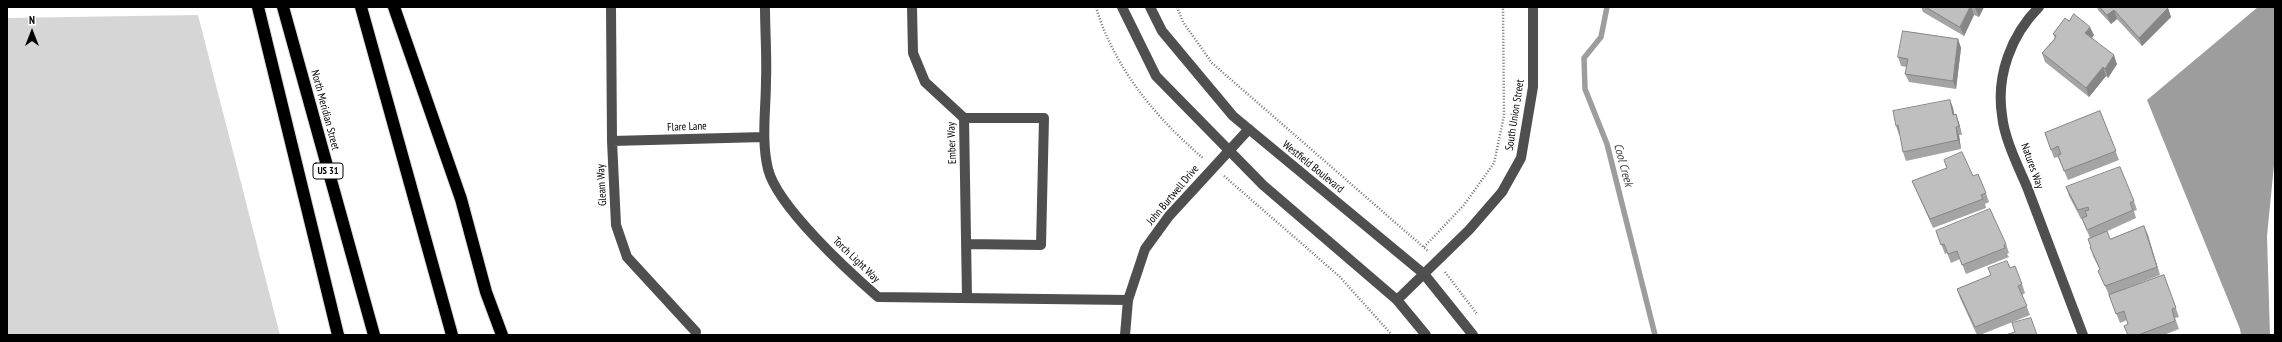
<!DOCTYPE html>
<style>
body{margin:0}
#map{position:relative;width:2282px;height:342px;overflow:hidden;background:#fff;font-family:"PT Sans Narrow",sans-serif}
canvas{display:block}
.frame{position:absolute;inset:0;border:8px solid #000;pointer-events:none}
.north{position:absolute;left:12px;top:12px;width:40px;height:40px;-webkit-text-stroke:3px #fff;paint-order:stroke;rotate:0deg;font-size:11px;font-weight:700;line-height:16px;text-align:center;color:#000}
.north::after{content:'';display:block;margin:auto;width:14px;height:18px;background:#000;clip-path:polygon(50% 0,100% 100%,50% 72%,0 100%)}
</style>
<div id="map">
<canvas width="2282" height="342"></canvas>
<div class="frame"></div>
<div class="north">N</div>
</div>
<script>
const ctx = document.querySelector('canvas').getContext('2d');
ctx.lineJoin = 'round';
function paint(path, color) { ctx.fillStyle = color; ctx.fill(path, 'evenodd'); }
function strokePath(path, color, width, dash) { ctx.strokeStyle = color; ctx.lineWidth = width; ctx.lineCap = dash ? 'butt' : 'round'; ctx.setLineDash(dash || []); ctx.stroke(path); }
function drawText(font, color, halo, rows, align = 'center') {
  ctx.font = font + ' "PT Sans Narrow",sans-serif'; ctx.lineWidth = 3; ctx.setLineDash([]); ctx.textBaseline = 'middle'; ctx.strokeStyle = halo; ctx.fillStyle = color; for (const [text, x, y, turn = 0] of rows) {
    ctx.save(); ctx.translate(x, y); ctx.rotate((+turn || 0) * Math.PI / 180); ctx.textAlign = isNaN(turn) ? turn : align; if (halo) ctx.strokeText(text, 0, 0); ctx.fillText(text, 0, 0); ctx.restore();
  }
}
paint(new Path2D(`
 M 198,15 L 280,335 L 7,335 L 7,18 Z`), '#d6d6d6');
paint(new Path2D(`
 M 2258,7 L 2275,7 L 2275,155 L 2267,236 L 2270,335 L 2241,335 L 2240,329 L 2147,100 Z`), '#9d9d9d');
strokePath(new Path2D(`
 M 1607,7 L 1601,37 L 1584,58 L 1585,89 L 1607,144 L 1655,335`), '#9d9d9d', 5.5);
const highway = new Path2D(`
 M 258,7 L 338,335
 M 283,7 L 374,335
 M 361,7 L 452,335
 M 394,7 L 461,199 L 486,292 L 502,335`);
strokePath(highway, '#dbdbdb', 14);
strokePath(new Path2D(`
 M 1096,7 C 1114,68 1156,118 1204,159
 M 1177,7 L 1183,22 L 1212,63 L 1428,251
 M 1224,176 L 1339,276 L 1392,335
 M 1424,247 L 1464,205 L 1494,163 L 1504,116 L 1503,7
 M 1445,272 L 1477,314`), '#717171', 2.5, [1, 2]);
strokePath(new Path2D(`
 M 611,7 L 612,141 L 616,225 L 627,257 L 696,332
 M 765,7 C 765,31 767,56 766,80 C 766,109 761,140 768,169 C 777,206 848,271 878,297 L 1128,300
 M 912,7 L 913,53 L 925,82 L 964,118 L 967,298
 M 1122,7 L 1156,76 L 1263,185 L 1397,300 L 1426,335
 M 1150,7 L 1162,31 L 1233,116 L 1424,274 L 1473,335
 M 2039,7 C 2011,35 1996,76 2002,115 C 2004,138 2018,166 2027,187 C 2046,236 2064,286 2083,335
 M 964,118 L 1044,118 L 1041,245 L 966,244
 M 612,141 L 764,137
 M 1397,300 L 1469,230 L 1502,192 L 1521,158 L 1533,87 L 1533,7
 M 1125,335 L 1128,300 L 1145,249 L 1169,216 L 1249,129`), '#4f4f4f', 10);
strokePath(highway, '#000', 12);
paint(new Path2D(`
 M 1921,7 L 1984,7 L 1979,17 L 1974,15 L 1964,36 L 1923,12 Z
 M 2097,7 L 2167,7 L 2168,8 L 2171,17 L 2142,46 L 2117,19 L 2111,24 L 2098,10 Z
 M 2069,21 L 2094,35 L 2092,38 L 2117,64 L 2108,78 L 2106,76 L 2089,97 L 2045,62 L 2042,53 L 2055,38 L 2053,34 Z
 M 1958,39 L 1961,48 L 1956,89 L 1909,82 L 1905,74 L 1907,67 L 1901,66 L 1898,57 Z
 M 1950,100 L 1953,108 L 1954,115 L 1956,114 L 1959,123 L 1962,135 L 1959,135 L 1961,149 L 1906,161 L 1903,152 L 1900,134 L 1899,135 L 1896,126 Z
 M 2100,111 L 2119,160 L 2068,180 L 2058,157 L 2054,158 L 2045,133 Z
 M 1973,176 L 1986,193 L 1989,202 L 1985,204 L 1986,208 L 1933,228 L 1916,190 L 1912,181 Z
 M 2066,187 L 2134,201 L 2137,210 L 2134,211 L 2136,218 L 2099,235 L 2110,239 L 2144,226 L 2160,275 L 2114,293 L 2164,275 L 2179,317 L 2175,318 L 2179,329 L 2164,335 L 2128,335 L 2128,324 L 2127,320 L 2120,323 L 2109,295 L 2102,279 L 2098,271 L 2100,270 L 2093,256 L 2090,247 L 2091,247 L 2090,238 L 2082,219 L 2081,219 L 2069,196 Z
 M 1936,231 L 2006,244 L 2009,253 L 2007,254 L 2009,257 L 1966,274 L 1960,259 L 1951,263 L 1947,253 L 1945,254 Z
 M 2010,268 L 2022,284 L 2025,293 L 2022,295 L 2030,315 L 1980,335 L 1977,335 L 1960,298 L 1957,289 Z`), '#a4a4a4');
paint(new Path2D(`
 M 1970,7 L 1971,7 L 1974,15 L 1964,36 L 1960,27 Z
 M 1976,7 L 1984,7 L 1979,17 L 1975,8 Z
 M 2168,8 L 2171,17 L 2142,46 L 2139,38 Z
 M 2114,10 L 2117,19 L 2111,24 L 2107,15 Z
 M 2090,27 L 2094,35 L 2089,42 L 2085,33 Z
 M 1958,39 L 1961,48 L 1956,89 L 1953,81 Z
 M 2114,55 L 2117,64 L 2108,78 L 2105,69 Z
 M 2103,67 L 2106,76 L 2089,97 L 2086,88 Z
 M 1950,100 L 1953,108 L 1956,124 L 1953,115 Z
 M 1956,114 L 1959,123 L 1962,135 L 1959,126 Z
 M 1956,127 L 1959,135 L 1961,149 L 1958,140 Z
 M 2144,226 L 2148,235 L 2160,275 L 2157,267 Z`), '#868686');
const building = new Path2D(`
 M 1926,7 L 1970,7 L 1960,27 Z
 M 2100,7 L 2167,7 L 2168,8 L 2139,38 L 2114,10 L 2107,15 Z
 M 2074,14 L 2090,27 L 2085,33 L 2114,55 L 2105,69 L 2103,67 L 2086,88 L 2042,53 L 2054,40 L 2056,36 L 2053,34 L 2065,18 L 2069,21 Z
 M 1903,31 L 1958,39 L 1953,81 L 1905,74 L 1908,59 L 1898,57 Z
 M 1950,100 L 1953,115 L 1956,114 L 1959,126 L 1956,127 L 1958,140 L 1903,152 L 1898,125 L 1896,126 L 1893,111 Z
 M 2100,111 L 2116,151 L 2064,171 L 2058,155 L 2061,154 L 2058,146 L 2051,150 L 2045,133 Z
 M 1962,152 L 1973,176 L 1978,174 L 1986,193 L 1981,195 L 1983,199 L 1930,219 L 1912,181 L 1947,168 L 1944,160 Z
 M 2120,167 L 2134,201 L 2130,203 L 2133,210 L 2087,230 L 2082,218 L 2087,216 L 2085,211 L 2089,210 L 2088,207 L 2078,210 L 2066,187 Z
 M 1990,209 L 2006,244 L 2004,245 L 2005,248 L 1962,265 L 1957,251 L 1948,254 L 1944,244 L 1941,245 L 1936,231 Z
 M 2144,226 L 2157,267 L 2105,286 L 2098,271 L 2100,269 L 2090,247 L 2091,247 L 2088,239 L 2107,231 L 2110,239 Z
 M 2007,261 L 2010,268 L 2015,266 L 2022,284 L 2018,286 L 2027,306 L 1975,327 L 1957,289 L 1991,275 L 1988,268 Z
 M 2164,275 L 2176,308 L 2172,309 L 2175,321 L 2138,335 L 2128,335 L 2124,326 L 2128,324 L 2124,311 L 2116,314 L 2109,295 Z
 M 2031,318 L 2037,335 L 2005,335 L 2015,332 L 2012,323 Z`);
paint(building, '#bfbfbf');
strokePath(building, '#868686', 1);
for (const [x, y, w] of [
 [328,171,30]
]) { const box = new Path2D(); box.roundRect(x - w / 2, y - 8, w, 16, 3); ctx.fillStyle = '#fff'; ctx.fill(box); strokePath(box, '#000', 1); }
drawText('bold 10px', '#000', null, [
 ["US 31",328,171]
]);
drawText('11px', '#000', '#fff', [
 ["North Meridian Street",325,110,75],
 ["South Union Street",1515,115,-81],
 ["Flare Lane",687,127,-2],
 ["Ember Way",952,143,-92],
 ["Natures Way",2032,166,70],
 ["Westfield Boulevard",1313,167,39],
 ["Gleam Way",602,185,-93],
 ["John Burtwell Drive",1173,195,-50],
 ["Torch Light Way",856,260,44]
]);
drawText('italic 12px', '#3e3e3e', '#fff', [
 ["Cool Creek",1623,165,75]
]);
</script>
